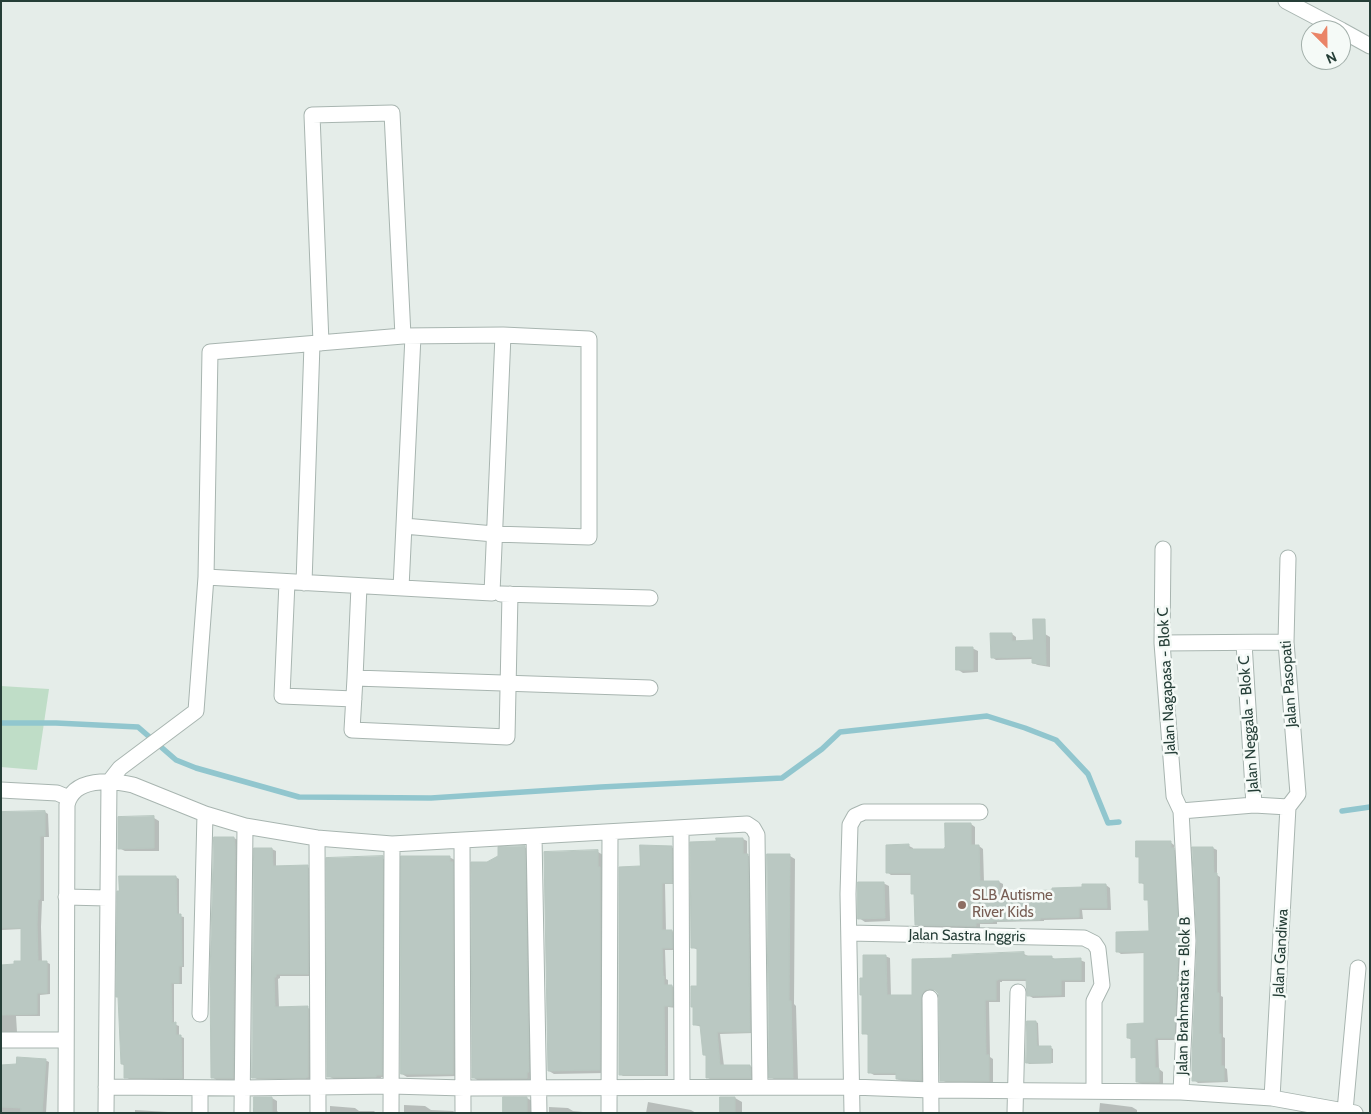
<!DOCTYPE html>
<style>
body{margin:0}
#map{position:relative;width:1371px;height:1114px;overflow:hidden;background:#e5ede9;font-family:Cabin,sans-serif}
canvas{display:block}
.frame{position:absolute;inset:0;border:2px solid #253e37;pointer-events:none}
.north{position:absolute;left:1301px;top:20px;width:50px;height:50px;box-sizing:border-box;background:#f5faf7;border:1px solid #a2afaa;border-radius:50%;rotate:157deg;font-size:14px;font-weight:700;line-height:20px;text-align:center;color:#253e37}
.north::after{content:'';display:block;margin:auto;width:18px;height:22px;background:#ea8467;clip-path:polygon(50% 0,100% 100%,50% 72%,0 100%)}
</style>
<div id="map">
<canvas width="1371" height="1114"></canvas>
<div class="frame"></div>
<div class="north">N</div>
</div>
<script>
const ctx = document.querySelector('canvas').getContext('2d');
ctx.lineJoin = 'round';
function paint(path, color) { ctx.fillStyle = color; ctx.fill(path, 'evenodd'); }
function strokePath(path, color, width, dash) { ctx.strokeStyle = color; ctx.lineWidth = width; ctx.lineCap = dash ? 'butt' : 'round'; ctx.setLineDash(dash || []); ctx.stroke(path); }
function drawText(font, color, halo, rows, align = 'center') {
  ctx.font = font + ' Cabin,sans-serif'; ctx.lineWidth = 5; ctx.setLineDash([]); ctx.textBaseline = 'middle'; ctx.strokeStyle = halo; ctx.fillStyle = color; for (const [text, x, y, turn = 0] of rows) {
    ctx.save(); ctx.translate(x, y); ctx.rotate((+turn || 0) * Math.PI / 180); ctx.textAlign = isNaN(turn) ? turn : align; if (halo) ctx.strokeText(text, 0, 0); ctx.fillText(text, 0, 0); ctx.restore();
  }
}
paint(new Path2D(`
 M 1,686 L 49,689 L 37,770 L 1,767 Z`), '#bfddc7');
paint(new Path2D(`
 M 1012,634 L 1016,637 L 1016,642 L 1034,641 L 1045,634 L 1050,637 L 1050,667 L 1038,665 L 1033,663 L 1033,659 L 996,660 L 992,657 Z
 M 972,648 L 978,651 L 978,672 L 963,673 L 957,669 Z
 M 45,812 L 48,814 L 49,837 L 44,837 L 44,901 L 42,901 L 41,927 L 42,962 L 46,962 L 50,964 L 50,994 L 40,995 L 40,1016 L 16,1016 L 17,1032 L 1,1033 L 1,967 L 22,962 L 22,929 L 1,930 L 1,813 Z
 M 154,818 L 159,821 L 159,851 L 125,851 L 119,848 Z
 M 971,824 L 975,827 L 975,846 L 979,846 L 983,849 L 984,882 L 999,882 L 1003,884 L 1003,898 L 1031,897 L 1106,885 L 1110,888 L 1111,910 L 1082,910 L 1083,919 L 1044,920 L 1044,921 L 997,922 L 997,924 L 980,924 L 980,928 L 920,927 L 916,924 L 915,895 L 912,875 L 891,875 L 887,872 L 909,846 L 913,848 L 913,850 L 944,850 Z
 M 215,838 L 234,838 L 240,841 L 238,1080 L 218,1081 L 212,1077 Z
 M 743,839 L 747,841 L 747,855 L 752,858 L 754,1033 L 720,1034 L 724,1066 L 750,1066 L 754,1068 L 754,1080 L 711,1080 L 707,1077 L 707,1056 L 704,1055 L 702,1027 L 695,1025 L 699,987 L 698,950 L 692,947 Z
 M 1170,842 L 1174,845 L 1174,850 L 1177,851 L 1182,944 L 1178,1040 L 1158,1040 L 1159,1069 L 1163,1072 L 1163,1084 L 1142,1084 L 1137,1082 L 1137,1059 L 1133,1057 L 1132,1040 L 1128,1038 L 1145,1024 L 1145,953 L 1121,954 L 1117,951 L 1150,932 L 1149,901 L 1146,899 L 1145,885 L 1140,882 L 1140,858 L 1137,856 Z
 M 524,847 L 530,850 L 533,1081 L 479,1081 L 474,1078 L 488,863 Z
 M 671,847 L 675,849 L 675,884 L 665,884 L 666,931 L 672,931 L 675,933 L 675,950 L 665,950 L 666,979 L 668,980 L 668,986 L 672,986 L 675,988 L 676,1008 L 668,1007 L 668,1076 L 623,1076 L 620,1074 L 641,868 Z
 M 1213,848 L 1217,850 L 1217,875 L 1220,877 L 1221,996 L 1223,997 L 1223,1037 L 1225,1038 L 1225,1068 L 1227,1069 L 1228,1082 L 1198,1083 L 1194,1080 Z
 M 272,849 L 276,851 L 276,867 L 307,867 L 312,869 L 312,976 L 280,976 L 280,978 L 278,979 L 279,1008 L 308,1008 L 312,1010 L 312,1078 L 310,1078 L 310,1079 L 257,1079 L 253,1077 Z
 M 598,852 L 603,855 L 605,1073 L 554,1074 L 549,1071 Z
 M 790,856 L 795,859 L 794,1004 L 796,1006 L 798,1080 L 776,1080 L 770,1077 Z
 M 449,857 L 455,860 L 459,1076 L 407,1077 L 402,1074 Z
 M 382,858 L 388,861 L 387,1077 L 381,1077 L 381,1079 L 334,1079 L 328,1076 Z
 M 176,877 L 179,879 L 179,916 L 184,917 L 184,967 L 182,967 L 182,984 L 174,984 L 174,1024 L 179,1026 L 179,1036 L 184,1038 L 184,1079 L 129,1079 L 126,1077 L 125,1066 L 122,1064 Z
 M 883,883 L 889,886 L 890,921 L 865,922 L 859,918 Z
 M 1024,954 L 1028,956 L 1051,957 L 1057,960 L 1080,960 L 1085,962 L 1085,982 L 1065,982 L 1065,997 L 1033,998 L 1028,995 L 1028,981 L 1002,981 L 1002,982 L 1000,982 L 1000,1002 L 989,1002 L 990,1057 L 993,1059 L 993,1083 L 946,1082 L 941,1080 L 941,997 L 938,991 L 935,990 L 929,992 L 925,1082 L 902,1081 L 897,1079 L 897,1075 L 874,1075 L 869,1072 L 868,1035 L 864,1033 L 865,979 L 885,956 L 890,958 L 891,996 L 913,996 L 953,959 L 953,956 Z
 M 1028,1022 L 1036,1022 L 1038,1023 L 1039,1048 L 1050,1047 L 1053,1049 L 1053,1063 L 1029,1064 L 1027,1062 Z
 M 45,1060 L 49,1062 L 46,1113 L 1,1113 L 1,1066 L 17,1065 Z
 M 272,1098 L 277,1101 L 277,1111 L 279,1113 L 253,1113 L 253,1108 L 255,1108 Z
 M 527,1098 L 532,1101 L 535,1113 L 504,1113 L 504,1099 Z
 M 735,1098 L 742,1102 L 742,1113 L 721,1113 Z
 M 648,1102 L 691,1110 L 696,1113 L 646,1113 Z
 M 1100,1103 L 1132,1107 L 1137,1110 L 1137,1113 L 1099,1113 Z
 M 404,1105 L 425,1106 L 431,1110 L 453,1111 L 456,1113 L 404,1113 Z
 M 330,1106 L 355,1108 L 359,1111 L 374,1111 L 376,1113 L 330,1113 Z
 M 549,1107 L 568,1108 L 573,1111 L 593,1113 L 549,1113 Z
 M 135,1110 L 185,1113 L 135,1113 Z`), '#0003');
strokePath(new Path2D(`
 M 1,723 L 56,723 L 138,727 L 176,760 L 196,768 L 299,797 L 431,798 L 601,787 L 782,778 L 822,749 L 840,732 L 987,716 L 1025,728 L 1056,740 L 1088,774 L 1108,823 L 1119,822
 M 1342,811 L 1370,807`), '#91c6ce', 5.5);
const building = new Path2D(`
 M 1033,619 L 1045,619 L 1046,665 L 1032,663 L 1032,657 L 991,658 L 990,633 L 1012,633 L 1012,641 L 1033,640 Z
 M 956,647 L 973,647 L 973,670 L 956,670 Z
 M 45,811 L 45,836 L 40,836 L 40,899 L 38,900 L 37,924 L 38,961 L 47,961 L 47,993 L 37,993 L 37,1014 L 1,1015 L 1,965 L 14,964 L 14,961 L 21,961 L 21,928 L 1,928 L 1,812 Z
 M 154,816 L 154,848 L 118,849 L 118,817 Z
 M 945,823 L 971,823 L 971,845 L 979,845 L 980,881 L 999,881 L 999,897 L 1029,896 L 1029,891 L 1052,890 L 1052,888 L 1082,887 L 1082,884 L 1106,884 L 1107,908 L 1079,908 L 1079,917 L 1040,918 L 1040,920 L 993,921 L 993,922 L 976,923 L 976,926 L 915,925 L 914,894 L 911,894 L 911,873 L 886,873 L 886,845 L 909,844 L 909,849 L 944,849 L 945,847 Z
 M 214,837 L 234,837 L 235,848 L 233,1078 L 211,1078 L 210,977 Z
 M 716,838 L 743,838 L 743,854 L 748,854 L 750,1032 L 717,1032 L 720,1065 L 750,1065 L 751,1078 L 706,1078 L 706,1055 L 703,1055 L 700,1025 L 693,1025 L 693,1007 L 691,1007 L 691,986 L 697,986 L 697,948 L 691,948 L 690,842 L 716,841 Z
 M 1136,841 L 1171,841 L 1171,848 L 1174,848 L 1179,941 L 1174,1038 L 1155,1038 L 1155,1068 L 1159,1068 L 1159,1082 L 1136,1082 L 1136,1057 L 1131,1058 L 1131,1038 L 1127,1038 L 1127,1024 L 1144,1023 L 1144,952 L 1116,952 L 1116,932 L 1149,931 L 1148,900 L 1144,900 L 1144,883 L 1139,883 L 1139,857 L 1136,857 Z
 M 640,845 L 672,846 L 672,883 L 662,883 L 662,930 L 672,930 L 672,948 L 662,948 L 663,976 L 664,976 L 664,985 L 672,985 L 672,1006 L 664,1006 L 665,1075 L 619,1075 L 619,867 L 640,866 Z
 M 525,846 L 529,1072 L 527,1072 L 527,1078 L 472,1078 L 471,862 L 487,862 L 498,856 L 498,847 Z
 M 1192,847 L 1213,847 L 1214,873 L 1217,873 L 1217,993 L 1219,993 L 1219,1034 L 1221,1034 L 1221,1066 L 1224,1066 L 1224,1081 L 1192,1081 L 1192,1059 L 1197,941 Z
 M 254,848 L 272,848 L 273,866 L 308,865 L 308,974 L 276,974 L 276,977 L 274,977 L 275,1007 L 308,1006 L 308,1077 L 306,1077 L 306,1078 L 252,1078 Z
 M 598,850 L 598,867 L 600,867 L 600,1070 L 548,1071 L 544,852 Z
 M 767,854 L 790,854 L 789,1001 L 791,1001 L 793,1078 L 769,1078 Z
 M 383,856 L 382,1075 L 376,1075 L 376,1077 L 327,1077 L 326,858 Z
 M 401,856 L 450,856 L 450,862 L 453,862 L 453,1074 L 401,1074 Z
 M 119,876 L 176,876 L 177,914 L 181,914 L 182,966 L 179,966 L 179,983 L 171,983 L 172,1023 L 176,1022 L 176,1035 L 181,1035 L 182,1078 L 124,1078 L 124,1064 L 121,1064 L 118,997 L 116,997 L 117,891 L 119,891 Z
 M 858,882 L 884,882 L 885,918 L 858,919 Z
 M 1024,952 L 1024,956 L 1052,956 L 1052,959 L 1081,958 L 1081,980 L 1061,980 L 1061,995 L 1027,996 L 1026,979 L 998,979 L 998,980 L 996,980 L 996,1000 L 985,1000 L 986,1055 L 989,1055 L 989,1081 L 940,1081 L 939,998 L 938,993 L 935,990 L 930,989 L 925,990 L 922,994 L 921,998 L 921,1080 L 896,1079 L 896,1073 L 868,1073 L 868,1034 L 862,1034 L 862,995 L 860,995 L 860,978 L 863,978 L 863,955 L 886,955 L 887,995 L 912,995 L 912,959 L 952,958 L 952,955 Z
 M 1027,1021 L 1036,1021 L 1037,1046 L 1051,1046 L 1051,1063 L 1026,1063 Z
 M 17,1057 L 46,1059 L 42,1113 L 20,1113 L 21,1108 L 1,1107 L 1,1065 L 16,1064 Z
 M 254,1097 L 272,1097 L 272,1113 L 254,1113 Z
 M 503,1097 L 527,1097 L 527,1113 L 503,1113 Z
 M 720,1097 L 735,1097 L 735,1113 L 720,1113 Z`);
paint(building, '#bac8c2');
strokePath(building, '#b8c7c0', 1);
const street = new Path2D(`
 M 1286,1 L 1341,30
 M 1341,30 L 1370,46
 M 321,343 L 312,115 L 392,113 L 403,336
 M 404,526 L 494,534 L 589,537 L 589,339 L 503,335
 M 1163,549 L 1162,643 L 1174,796 L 1181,811 L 1188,941 L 1181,1092
 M 287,582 L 282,696 L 354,699
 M 304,583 L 312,344
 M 359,586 L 355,678 L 650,688
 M 401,588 L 413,336
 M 501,594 L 650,598
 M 1162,643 L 1286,642
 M 1244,643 L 1254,805
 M 355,678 L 352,730 L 507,737 L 510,594
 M 1,790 L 57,793 L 69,798
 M 1288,807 L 1298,794 L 1286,642 L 1288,558
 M 1181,811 L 1254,805 L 1288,807
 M 681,828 L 682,1087
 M 534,836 L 539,1113
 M 317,838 L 318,1113
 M 462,841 L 463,1113
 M 66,897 L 107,898
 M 849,933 L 1084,938 L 1094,943 L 1098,949 L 1102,985 L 1094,1001 L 1094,1091
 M 930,998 L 931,1113
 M 200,1014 L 205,814
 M 1,1040 L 66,1040
 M 106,1087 L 242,1088 L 391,1086 L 464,1088 L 852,1087 L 931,1090 L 1181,1092 L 1272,1098 L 1355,1113
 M 1272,1098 L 1288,807
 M 1345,1111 L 1358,968
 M 66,1113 L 67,805 C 73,777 112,780 133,785 L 205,814 L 245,826 L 317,838 L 392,844 L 747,824 L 753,828 L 757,835 L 760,1087
 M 106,1113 L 109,782 L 120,768 L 196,711 L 206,577 L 210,352 L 403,336 L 503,335 L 492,593 L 206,577
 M 200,1113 L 200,1088
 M 242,1113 L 245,826
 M 391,1113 L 392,844
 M 609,1113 L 610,832
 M 852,1113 L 848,894 L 850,825 L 855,816 L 864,812 L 980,812
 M 1015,1113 L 1018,992`);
strokePath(street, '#a8b5b0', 17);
strokePath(street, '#fff', 15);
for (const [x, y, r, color] of [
 [962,905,5,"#8d6e63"]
]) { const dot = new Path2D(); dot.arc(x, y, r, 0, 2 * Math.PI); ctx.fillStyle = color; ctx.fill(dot); strokePath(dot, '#f5faf7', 2); }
drawText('15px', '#253e37', '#f5faf7', [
 ["Jalan Nagapasa - Blok C",1167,681,-93],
 ["Jalan Pasopati",1289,684,-94],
 ["Jalan Neggala - Blok C",1249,724,-94],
 ["Jalan Sastra Inggris",967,936,1],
 ["Jalan Gandiwa",1281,953,-87],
 ["Jalan Brahmastra - Blok B",1184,996,-89]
]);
drawText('15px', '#785e54', '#f5faf7', [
 ["SLB Autisme",972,896],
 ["River Kids",972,913]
], 'left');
</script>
